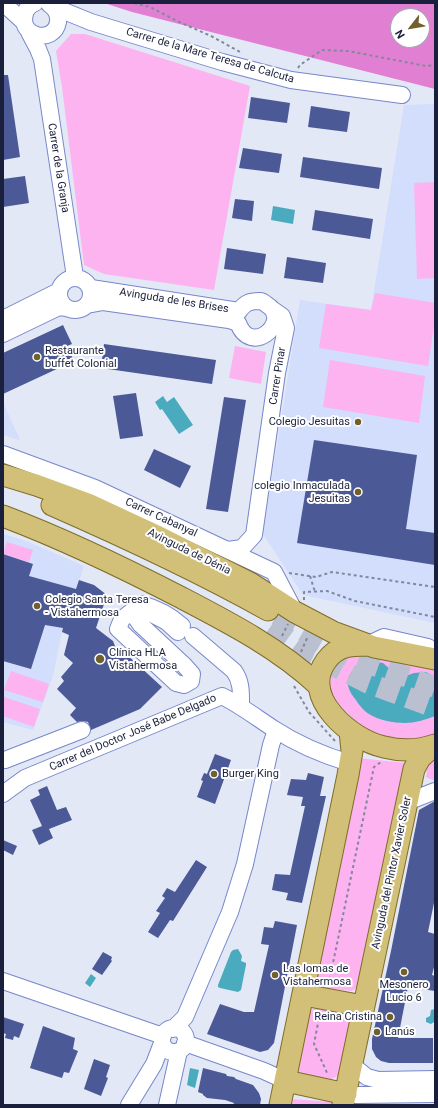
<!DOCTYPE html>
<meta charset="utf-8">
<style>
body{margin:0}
#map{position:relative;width:438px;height:1108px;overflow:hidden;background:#e3e8f6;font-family:Roboto,sans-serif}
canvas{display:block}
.frame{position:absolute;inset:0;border:4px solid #1a203b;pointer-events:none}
.north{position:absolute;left:390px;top:8px;width:40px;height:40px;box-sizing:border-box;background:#fff;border:1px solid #a3a6b1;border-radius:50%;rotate:239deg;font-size:11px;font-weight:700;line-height:16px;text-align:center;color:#1a203b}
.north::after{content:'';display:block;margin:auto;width:14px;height:18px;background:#70602e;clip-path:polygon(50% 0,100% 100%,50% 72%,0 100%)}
</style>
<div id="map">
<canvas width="438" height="1108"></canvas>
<div class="frame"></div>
<div class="north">N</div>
</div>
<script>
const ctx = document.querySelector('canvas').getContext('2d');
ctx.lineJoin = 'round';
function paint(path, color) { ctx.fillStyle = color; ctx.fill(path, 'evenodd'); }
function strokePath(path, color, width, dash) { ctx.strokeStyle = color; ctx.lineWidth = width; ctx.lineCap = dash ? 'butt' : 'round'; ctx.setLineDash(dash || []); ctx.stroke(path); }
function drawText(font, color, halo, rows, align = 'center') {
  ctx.font = font + ' Roboto,sans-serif'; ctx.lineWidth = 4; ctx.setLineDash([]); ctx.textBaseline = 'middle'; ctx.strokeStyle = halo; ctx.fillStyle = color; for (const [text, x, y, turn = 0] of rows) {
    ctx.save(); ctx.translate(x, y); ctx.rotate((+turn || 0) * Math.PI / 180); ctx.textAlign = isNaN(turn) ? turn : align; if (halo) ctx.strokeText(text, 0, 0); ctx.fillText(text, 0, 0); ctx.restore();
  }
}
paint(new Path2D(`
 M 435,104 L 435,623 L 303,595 L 263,534 L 300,300 L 371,310 L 404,105 Z
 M 3,402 L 20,440 L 3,435 Z
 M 3,534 L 26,541 L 84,566 L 62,632 L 53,676 L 33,730 L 3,722 Z`), '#d3ddfc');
paint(new Path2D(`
 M 71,34 L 85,34 L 250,86 L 214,290 L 104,274 L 84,265 L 62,87 L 56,51 Z
 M 435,182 L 435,278 L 417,279 L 414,183 Z
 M 375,293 L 435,303 L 435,319 L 428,366 L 319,348 L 326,304 L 371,310 Z
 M 235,346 L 266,352 L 261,384 L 229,378 Z
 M 330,360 L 425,376 L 419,423 L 323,407 Z
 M 7,542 L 33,550 L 29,562 L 3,554 Z
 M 368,652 L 435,667 L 435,734 L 423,738 L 401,741 L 377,738 L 357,723 L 341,707 L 330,691 L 329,677 L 339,660 L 353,653 Z
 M 11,671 L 49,684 L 43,702 L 4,690 Z
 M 4,697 L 40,709 L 34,727 L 3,716 Z
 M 435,757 L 435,781 L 426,777 L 428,763 Z
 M 358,758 L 406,763 L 362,984 L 352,991 L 322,988 L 316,976 Z
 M 315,1008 L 347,1014 L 352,1022 L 340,1075 L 327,1081 L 303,1079 L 296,1069 L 307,1013 Z
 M 289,1099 L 335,1102 L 334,1105 L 288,1105 Z`), '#fcb3f0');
paint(new Path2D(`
 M 104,3 L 435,3 L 435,89 L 132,12 ZM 398,16 L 422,16 L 422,40 L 398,40 Z`), '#e180d2');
paint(new Path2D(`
 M 273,206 L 295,210 L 293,224 L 271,220 Z
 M 163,396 L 167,402 L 174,397 L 193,425 L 179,434 L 162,409 L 160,410 L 155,402 Z
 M 369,661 L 383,663 L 398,676 L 403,677 L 414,673 L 426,672 L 435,677 L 435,716 C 425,720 415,723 405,723 C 393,723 378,720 369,714 C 364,711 359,705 356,700 C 340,681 349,669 369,661 Z
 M 238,949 L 242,956 L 241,961 L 246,963 L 246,965 L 241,990 L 238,992 L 220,988 L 218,987 L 218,985 L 231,952 L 233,950 Z
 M 91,974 L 96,978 L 90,987 L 85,983 Z
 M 435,1009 L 435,1023 L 434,1022 L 431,1024 L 426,1022 L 426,1018 L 430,1016 L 431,1010 Z
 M 190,1068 L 199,1070 L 195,1088 L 187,1085 Z`), '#4aabbe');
paint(new Path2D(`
 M 3,75 L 8,75 L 20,157 L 3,160 Z
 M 251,97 L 290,103 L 287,123 L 248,118 Z
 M 311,106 L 350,112 L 347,132 L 308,127 Z
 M 243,148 L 282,154 L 279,173 L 239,168 Z
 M 303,157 L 382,168 L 379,189 L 300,177 Z
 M 25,176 L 29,203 L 3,207 L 3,179 Z
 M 235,199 L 254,201 L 252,221 L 232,218 Z
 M 315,210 L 373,219 L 370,239 L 312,230 Z
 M 227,248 L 266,254 L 263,274 L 224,269 Z
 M 287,257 L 326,263 L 323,283 L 284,278 Z
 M 63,325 L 72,344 L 67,346 L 74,361 L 3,394 L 3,353 Z
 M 104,344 L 216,360 L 212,384 L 101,368 Z
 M 136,393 L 143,436 L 120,439 L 113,396 Z
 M 224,397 L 246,400 L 228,512 L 206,509 Z
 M 314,440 L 417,455 L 406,529 L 435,533 L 435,565 L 297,543 Z
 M 154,449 L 191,466 L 180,488 L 144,470 Z
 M 3,554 L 33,564 L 29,576 L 76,589 L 79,580 L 94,585 L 107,595 L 96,628 L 113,641 L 115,646 L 123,654 L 124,652 L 162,687 L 140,709 L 91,730 L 88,722 L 83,721 L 77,722 L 70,715 L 76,708 L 57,689 L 64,681 L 61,677 L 73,663 L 64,655 L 69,635 L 62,632 L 63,628 L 45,625 L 31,669 L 3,661 Z
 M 215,754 L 231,760 L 215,804 L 197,797 L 203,781 L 201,780 L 204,773 L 207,774 Z
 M 308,773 L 324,777 L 320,796 L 326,796 L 302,903 L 286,900 L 288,893 L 272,890 L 275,874 L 290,875 L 305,806 L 301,806 L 303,797 L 287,795 L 291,779 L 306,780 Z
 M 47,786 L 57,810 L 66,807 L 72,820 L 49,829 L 53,838 L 39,845 L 32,830 L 42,826 L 30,800 L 40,795 L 38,790 Z
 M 435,801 L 435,898 L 428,932 L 435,934 L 435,963 L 432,975 L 435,976 L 435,991 L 408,987 L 398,1038 L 433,1038 L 433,1063 L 389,1063 L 381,1061 L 376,1057 L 372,1049 L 372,1039 L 391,951 L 419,810 Z
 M 3,840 L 17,846 L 13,855 L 3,850 Z
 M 196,860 L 207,867 L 173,921 L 170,920 L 158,938 L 148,932 L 160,913 L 156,911 L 165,898 L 162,896 L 167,888 L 175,892 Z
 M 275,921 L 297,925 L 274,1043 L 268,1050 L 260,1052 L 207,1034 L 220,1004 L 244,1012 L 254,1012 L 269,945 L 261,944 L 264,927 L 273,928 Z
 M 103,952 L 112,957 L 111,960 L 112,961 L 102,975 L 92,969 Z
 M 3,1017 L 24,1024 L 19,1038 L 14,1036 L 13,1040 L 5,1038 L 6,1034 L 3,1033 Z
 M 43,1026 L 75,1038 L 73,1049 L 78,1051 L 69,1073 L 64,1072 L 62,1078 L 30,1068 Z
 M 94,1059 L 110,1065 L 106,1077 L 108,1078 L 101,1096 L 84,1089 Z
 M 203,1068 L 226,1074 L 227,1076 L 234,1077 L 236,1079 L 253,1085 L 259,1093 L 261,1099 L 260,1105 L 233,1105 L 234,1103 L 225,1100 L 207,1098 L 203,1095 L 203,1094 L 198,1092 Z`), '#4b5997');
strokePath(new Path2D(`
 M 277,615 L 319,640 L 353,658 L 435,687
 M 271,626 L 308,653 L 368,683 L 431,706 L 435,706`), '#bbc0d1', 21, [21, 10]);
const minor = new Path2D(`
 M 3,3 L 24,22
 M 35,3 C 30,5 26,9 25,14 C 18,37 54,45 58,22 C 59,14 55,8 49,4
 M 54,7 L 91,22 L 222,62 L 291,80 L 402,95
 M 29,32 L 38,49 L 42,59 L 75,277
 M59 294a16 16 0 1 1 32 0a16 16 0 1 1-32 0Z
 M 87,305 L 103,302 L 229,320 L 238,323 C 251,357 289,323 270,307 C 266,305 264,301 260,301 C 249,301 245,303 239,311 L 91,288
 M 3,319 L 59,291
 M 3,334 L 59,307 L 67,308
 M 3,454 L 95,488 L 274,572 L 295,612
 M 228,550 L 242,548 L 254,535 L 277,373 L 286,328 L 282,316 L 272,309
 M 178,632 L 167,622 L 142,609 L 136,618 L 141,625 L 184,665 L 192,674 L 191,681 L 184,685 L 176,683 L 118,629 L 122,619 L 141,604 C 156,608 171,616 182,626
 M 193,636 L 234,671 C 242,682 241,694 241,707
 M 367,645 L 384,637 L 428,647 L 435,656
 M 5,760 L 82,730
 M 3,794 L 25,778 L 222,696 C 240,705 257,718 274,729 C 297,744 323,755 349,763
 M 407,802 L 435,791
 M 3,981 L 163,1036
 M162 1040a12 12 0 1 1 24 0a12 12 0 1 1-24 0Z
 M 173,1029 L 185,1017 L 230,912 L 245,864 L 271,745 L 276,730
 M 185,1043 L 264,1071 L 286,1081
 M 352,1065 L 367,1077 L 378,1080 L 435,1079
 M 346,1094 L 357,1095 L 435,1094
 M 129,1105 L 154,1064 L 162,1043
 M 167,1105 L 179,1051`);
const major = new Path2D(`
 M 3,475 L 36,485 L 88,504 L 161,538 L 250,583 L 295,612 L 333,632 L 374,647 L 435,659
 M 52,505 C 125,537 198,571 268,610
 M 3,516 C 64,539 124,568 182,598 C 230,623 280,649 319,686
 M 367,645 C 349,645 337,646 326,661 C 300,697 351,740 384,747 C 400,751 418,751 435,745
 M 304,995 L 363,1006
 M 286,1081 L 346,1094
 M 280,1105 L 348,775 L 352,751 L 350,731
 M 343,1105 L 414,769 L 420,758 L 433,746`);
strokePath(minor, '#7787ca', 18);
strokePath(major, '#7f6d28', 23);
strokePath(new Path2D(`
 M 134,3 L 150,7 L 177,21 L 211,36 L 242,53
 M 298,68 L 300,65 L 322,50 L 348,51 L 426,66 L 435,65
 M 289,573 L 316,577 L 332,572 L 435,587
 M 310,576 L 315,592
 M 304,600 L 304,592 L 327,591 L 355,601 L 435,617
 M 282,636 L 288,624
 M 301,652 L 308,636
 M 294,686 L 309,712 L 335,741
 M 326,984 L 329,982 L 374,767 L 381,762
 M 320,1013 L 314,1044 L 328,1075`), '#82889c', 2, [3, 3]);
strokePath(minor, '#fff', 16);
strokePath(major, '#d3c078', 21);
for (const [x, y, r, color] of [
 [37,357,4,"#70602e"],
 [358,422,4,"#70602e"],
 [358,492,4,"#70602e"],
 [37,606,4,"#70602e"],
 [100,659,5,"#70602e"],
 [214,774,4,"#70602e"],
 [404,972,4,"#70602e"],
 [275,975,4,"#70602e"],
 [390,1017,4,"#70602e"],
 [377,1032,4,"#70602e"]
]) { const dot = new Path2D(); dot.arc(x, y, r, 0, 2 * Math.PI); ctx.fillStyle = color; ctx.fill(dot); strokePath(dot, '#fff', 1.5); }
drawText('11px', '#1a203b', '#fff', [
 ["Carrer de la Mare Teresa de Calcuta",210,56,16],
 ["Carrer de la Granja",58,168,81],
 ["Avinguda de les Brises",174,301,9],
 ["Carrer Pinar",278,376,-81],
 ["Carrer Cabanyal",161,518,25],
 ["Avinguda de Dénia",189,552,26],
 ["Carrer del Doctor José Babe Delgado",133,733,-23],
 ["Avinguda del Pintor Xavier Soler",392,873,-78]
]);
drawText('11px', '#1a203b', '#fff', [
 ["Restaurante",45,351],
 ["buffet Colonial",45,364],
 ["Colegio Jesuitas",350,422,"right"],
 ["colegio Inmaculada",350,486,"right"],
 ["Jesuitas",350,499,"right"],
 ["Colegio Santa Teresa",45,600],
 ["- Vistahermosa",45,613],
 ["Clínica HLA",109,653],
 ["Vistahermosa",109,666],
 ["Burger King",222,774],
 ["Las lomas de",283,969],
 ["Vistahermosa",283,982],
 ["Mesonero",404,985,"center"],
 ["Lucio 6",404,998,"center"],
 ["Reina Cristina",382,1017,"right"],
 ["Lanús",385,1032]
], 'left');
</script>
